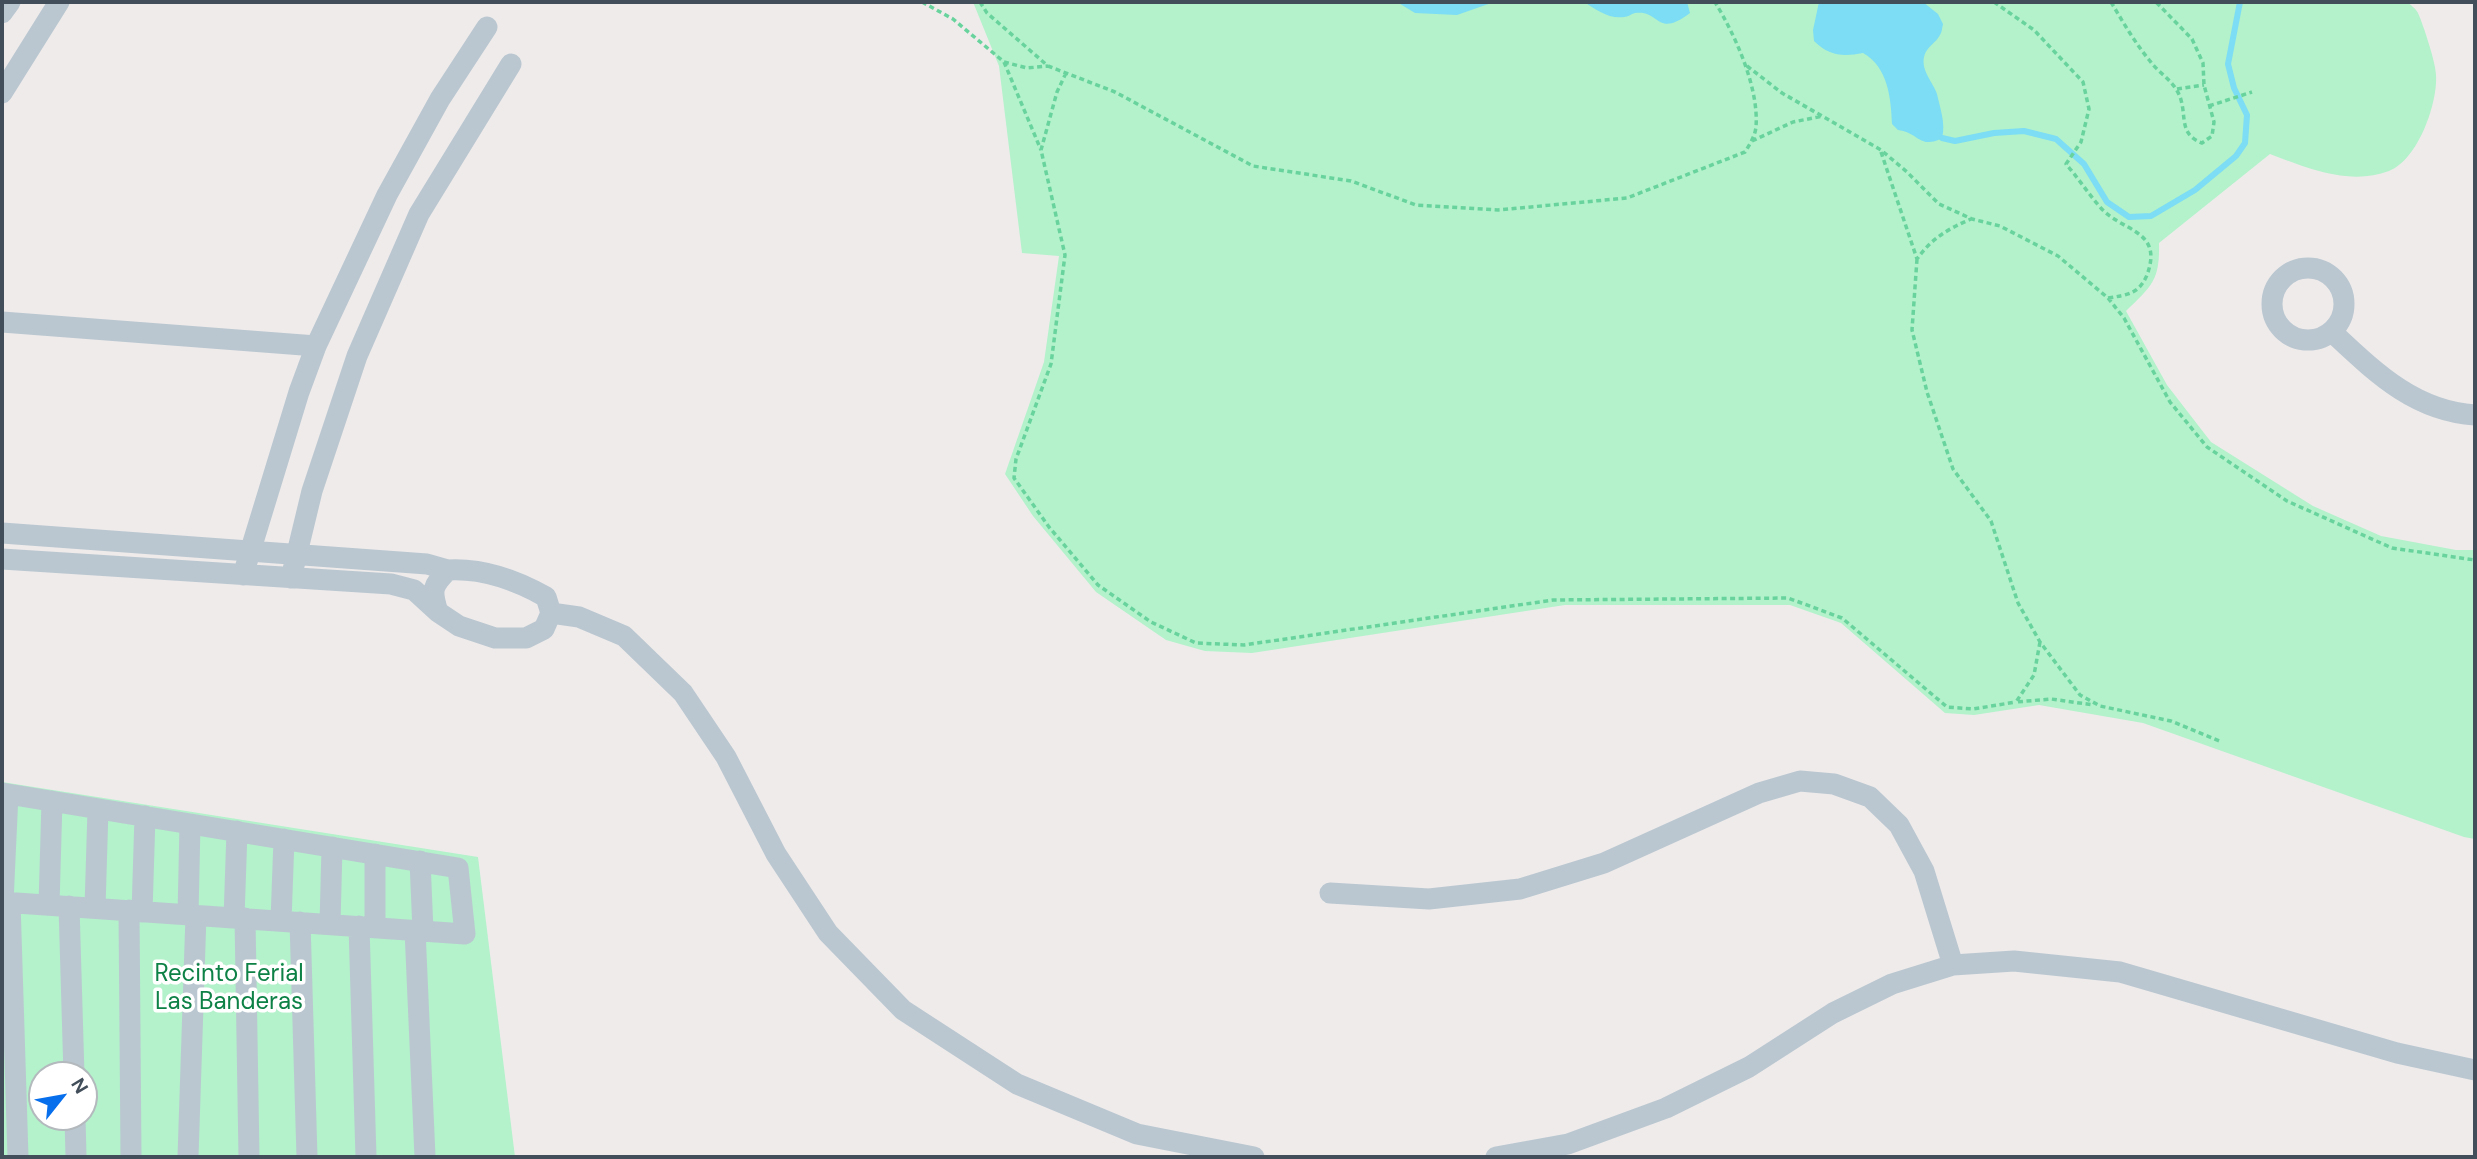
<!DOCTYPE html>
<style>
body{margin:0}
#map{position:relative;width:2477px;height:1159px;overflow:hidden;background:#efebeb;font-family:"DM Sans",sans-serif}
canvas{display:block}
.frame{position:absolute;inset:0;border:4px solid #424f5b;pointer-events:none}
.north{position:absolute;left:28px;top:1061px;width:70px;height:70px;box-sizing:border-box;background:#fff;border:2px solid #b3b9bd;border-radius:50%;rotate:59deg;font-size:19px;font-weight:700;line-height:28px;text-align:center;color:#424f5b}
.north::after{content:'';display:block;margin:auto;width:24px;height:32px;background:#086fec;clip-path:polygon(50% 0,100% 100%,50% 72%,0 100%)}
</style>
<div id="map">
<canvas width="2477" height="1159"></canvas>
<div class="frame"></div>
<div class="north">N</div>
</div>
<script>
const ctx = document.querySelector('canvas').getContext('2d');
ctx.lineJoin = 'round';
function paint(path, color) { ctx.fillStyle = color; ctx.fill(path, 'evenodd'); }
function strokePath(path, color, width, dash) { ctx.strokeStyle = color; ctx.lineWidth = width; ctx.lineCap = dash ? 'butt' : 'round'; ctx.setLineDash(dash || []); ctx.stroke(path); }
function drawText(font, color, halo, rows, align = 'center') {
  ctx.font = font + ' "DM Sans",sans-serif'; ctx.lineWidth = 7; ctx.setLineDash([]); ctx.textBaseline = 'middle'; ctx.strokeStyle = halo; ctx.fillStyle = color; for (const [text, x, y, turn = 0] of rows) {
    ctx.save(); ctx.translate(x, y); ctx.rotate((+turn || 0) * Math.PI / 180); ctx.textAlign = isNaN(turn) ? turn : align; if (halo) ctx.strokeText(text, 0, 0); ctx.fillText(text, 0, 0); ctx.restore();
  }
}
paint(new Path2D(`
 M 973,2 L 2407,2 C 2411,5 2416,9 2418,13 C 2423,24 2436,63 2436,75 C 2438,103 2418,160 2389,171 C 2350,186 2307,168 2270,154 L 2159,243 C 2160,280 2152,286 2126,311 L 2167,385 L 2211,442 L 2313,506 L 2381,536 L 2456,550 L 2475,550 L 2475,839 L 2464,837 L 2143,723 L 2039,705 L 1974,715 L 1945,713 L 1841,623 L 1790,605 L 1565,605 L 1252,653 L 1205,651 L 1166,640 L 1096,592 L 1033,516 L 1005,474 L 1044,362 L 1059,256 L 1022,253 L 999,66 Z
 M 2,782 L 478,857 L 515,1157 L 2,1157 ZM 42,1075 L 84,1075 L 84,1117 L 42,1117 Z`), '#b3f2cb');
paint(new Path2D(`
 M 1397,2 L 1494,2 L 1457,15 L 1415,13 Z
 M 1584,2 L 1687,2 L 1690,13 C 1656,39 1660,9 1635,13 C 1631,14 1628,17 1624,17 C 1608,19 1597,10 1584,2 Z
 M 1819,2 L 1923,2 L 1938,14 L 1943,24 C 1942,28 1942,32 1940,35 C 1936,43 1926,47 1924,57 C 1921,71 1933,82 1937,94 C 1940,108 1946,124 1942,138 C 1920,150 1918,132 1898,130 L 1892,124 C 1891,98 1888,67 1863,53 C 1843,57 1829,56 1814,41 L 1813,30 Z`), '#7cddf4');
strokePath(new Path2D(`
 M 1942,138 L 1955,141 L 1994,133 L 2024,131 L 2056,139 L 2084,164 L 2107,202 L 2129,217 L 2151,216 L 2195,190 L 2236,156 L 2245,143 L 2247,115 L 2234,88 L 2228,64 L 2240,2`), '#7cddf4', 6);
strokePath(new Path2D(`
 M 922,2 L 953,19 L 1004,62 L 1027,68 L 1048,66
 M 980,2 L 987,13 L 1048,66 L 1115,92 L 1253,166 L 1351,181 L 1416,205 L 1498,210 L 1627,198 L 1745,152 C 1750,144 1755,136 1756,127 C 1759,87 1735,35 1715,2
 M 2111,2 C 2123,22 2135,43 2150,61 C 2157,71 2169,78 2176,89 C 2190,110 2175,133 2202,143 L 2212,136 L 2214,122 L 2204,85 L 2203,63 L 2192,39 L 2156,2
 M 1004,62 L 1041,150
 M 1747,66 L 1782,93 L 1881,150 L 1907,172 L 1939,204 L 1972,219 L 2000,226 L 2058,256 L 2108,298 C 2127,295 2139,294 2147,275 C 2164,229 2121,232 2100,207 C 2088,193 2078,178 2066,164 L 2081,142 L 2089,109 L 2083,82 L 2034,30 L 1994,2
 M 1066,73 L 1057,92 L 1041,150 L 1065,255 L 1051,364 L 1016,459 L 1014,478 L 1049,527 L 1098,585 L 1151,622 L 1196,643 L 1244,645 L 1553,600 L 1788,598 L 1842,618 L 1947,707 L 1973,709 L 2016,702
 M 2177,89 L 2204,85
 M 2209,106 L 2252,92
 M 1752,141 L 1793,122 L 1823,116
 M 1881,152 L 1917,259 C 1932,238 1948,229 1971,219
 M 1917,259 L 1912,330 L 1927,392 L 1953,469 L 1991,521 L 2018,603 L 2040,642 L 2080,695 L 2100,706 L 2171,721 L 2222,742
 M 2108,298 L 2124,318 L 2170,402 L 2207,447 L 2287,501 L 2392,548 L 2475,560
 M 2040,642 L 2034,675 L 2016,702 L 2051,699 L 2094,705`), '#69d39d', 3.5, [5, 3.5]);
strokePath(new Path2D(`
 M 2,13 L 10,2
 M 2,93 L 59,2
 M2272 304a36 36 0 1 1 72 0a36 36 0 1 1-72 0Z
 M 2,322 L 316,346
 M 2332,332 C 2375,372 2414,411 2475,415
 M 2,533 L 427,564 L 448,570
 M 2,559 L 391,584 L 414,590 L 438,612 L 459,626 L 495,638 L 526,638 L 544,629 L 551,613 L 546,597 C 516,580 483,568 448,570 C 432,586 431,590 438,612
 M 243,575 L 299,392 L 316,346 L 387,195 L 440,99 L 487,27
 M 291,578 L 312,491 L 357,356 L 419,214 L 511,64
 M 551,613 L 579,617 L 624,636 L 683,693 L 726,757 L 776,854 L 828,933 L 903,1010 L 1017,1084 L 1137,1134 L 1254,1157
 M 2,793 L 458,868 L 465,934 L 2,902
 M 420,861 L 423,931
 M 1330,893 L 1429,899 L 1520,889 L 1604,863 L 1759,793 L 1800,781 L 1834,784 L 1870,797 L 1899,825 L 1924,871 L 1953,965
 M 3,902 L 8,794
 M 10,902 L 18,1157
 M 49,905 L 52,801
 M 69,906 L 74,1075
 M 95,908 L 98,809
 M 129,910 L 131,1157
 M 142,912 L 145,816
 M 188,915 L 190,824
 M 234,918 L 237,831
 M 245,918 L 249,1157
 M 281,921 L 284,839
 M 300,922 L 307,1157
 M 330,924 L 332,847
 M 359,926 L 366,1157
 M 375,927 L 375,854
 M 415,930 L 425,1157
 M 75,1117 L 76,1157
 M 188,1157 L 196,915
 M 1496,1157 L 1568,1144 L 1666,1108 L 1749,1067 L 1833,1013 L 1892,984 L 1953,965 L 2014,961 L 2120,972 L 2397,1053 L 2475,1070`), '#bac7d0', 21);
drawText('24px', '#0d8146', '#fff', [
 ["Recinto Ferial",229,975],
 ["Las Banderas",229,1003]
]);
</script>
